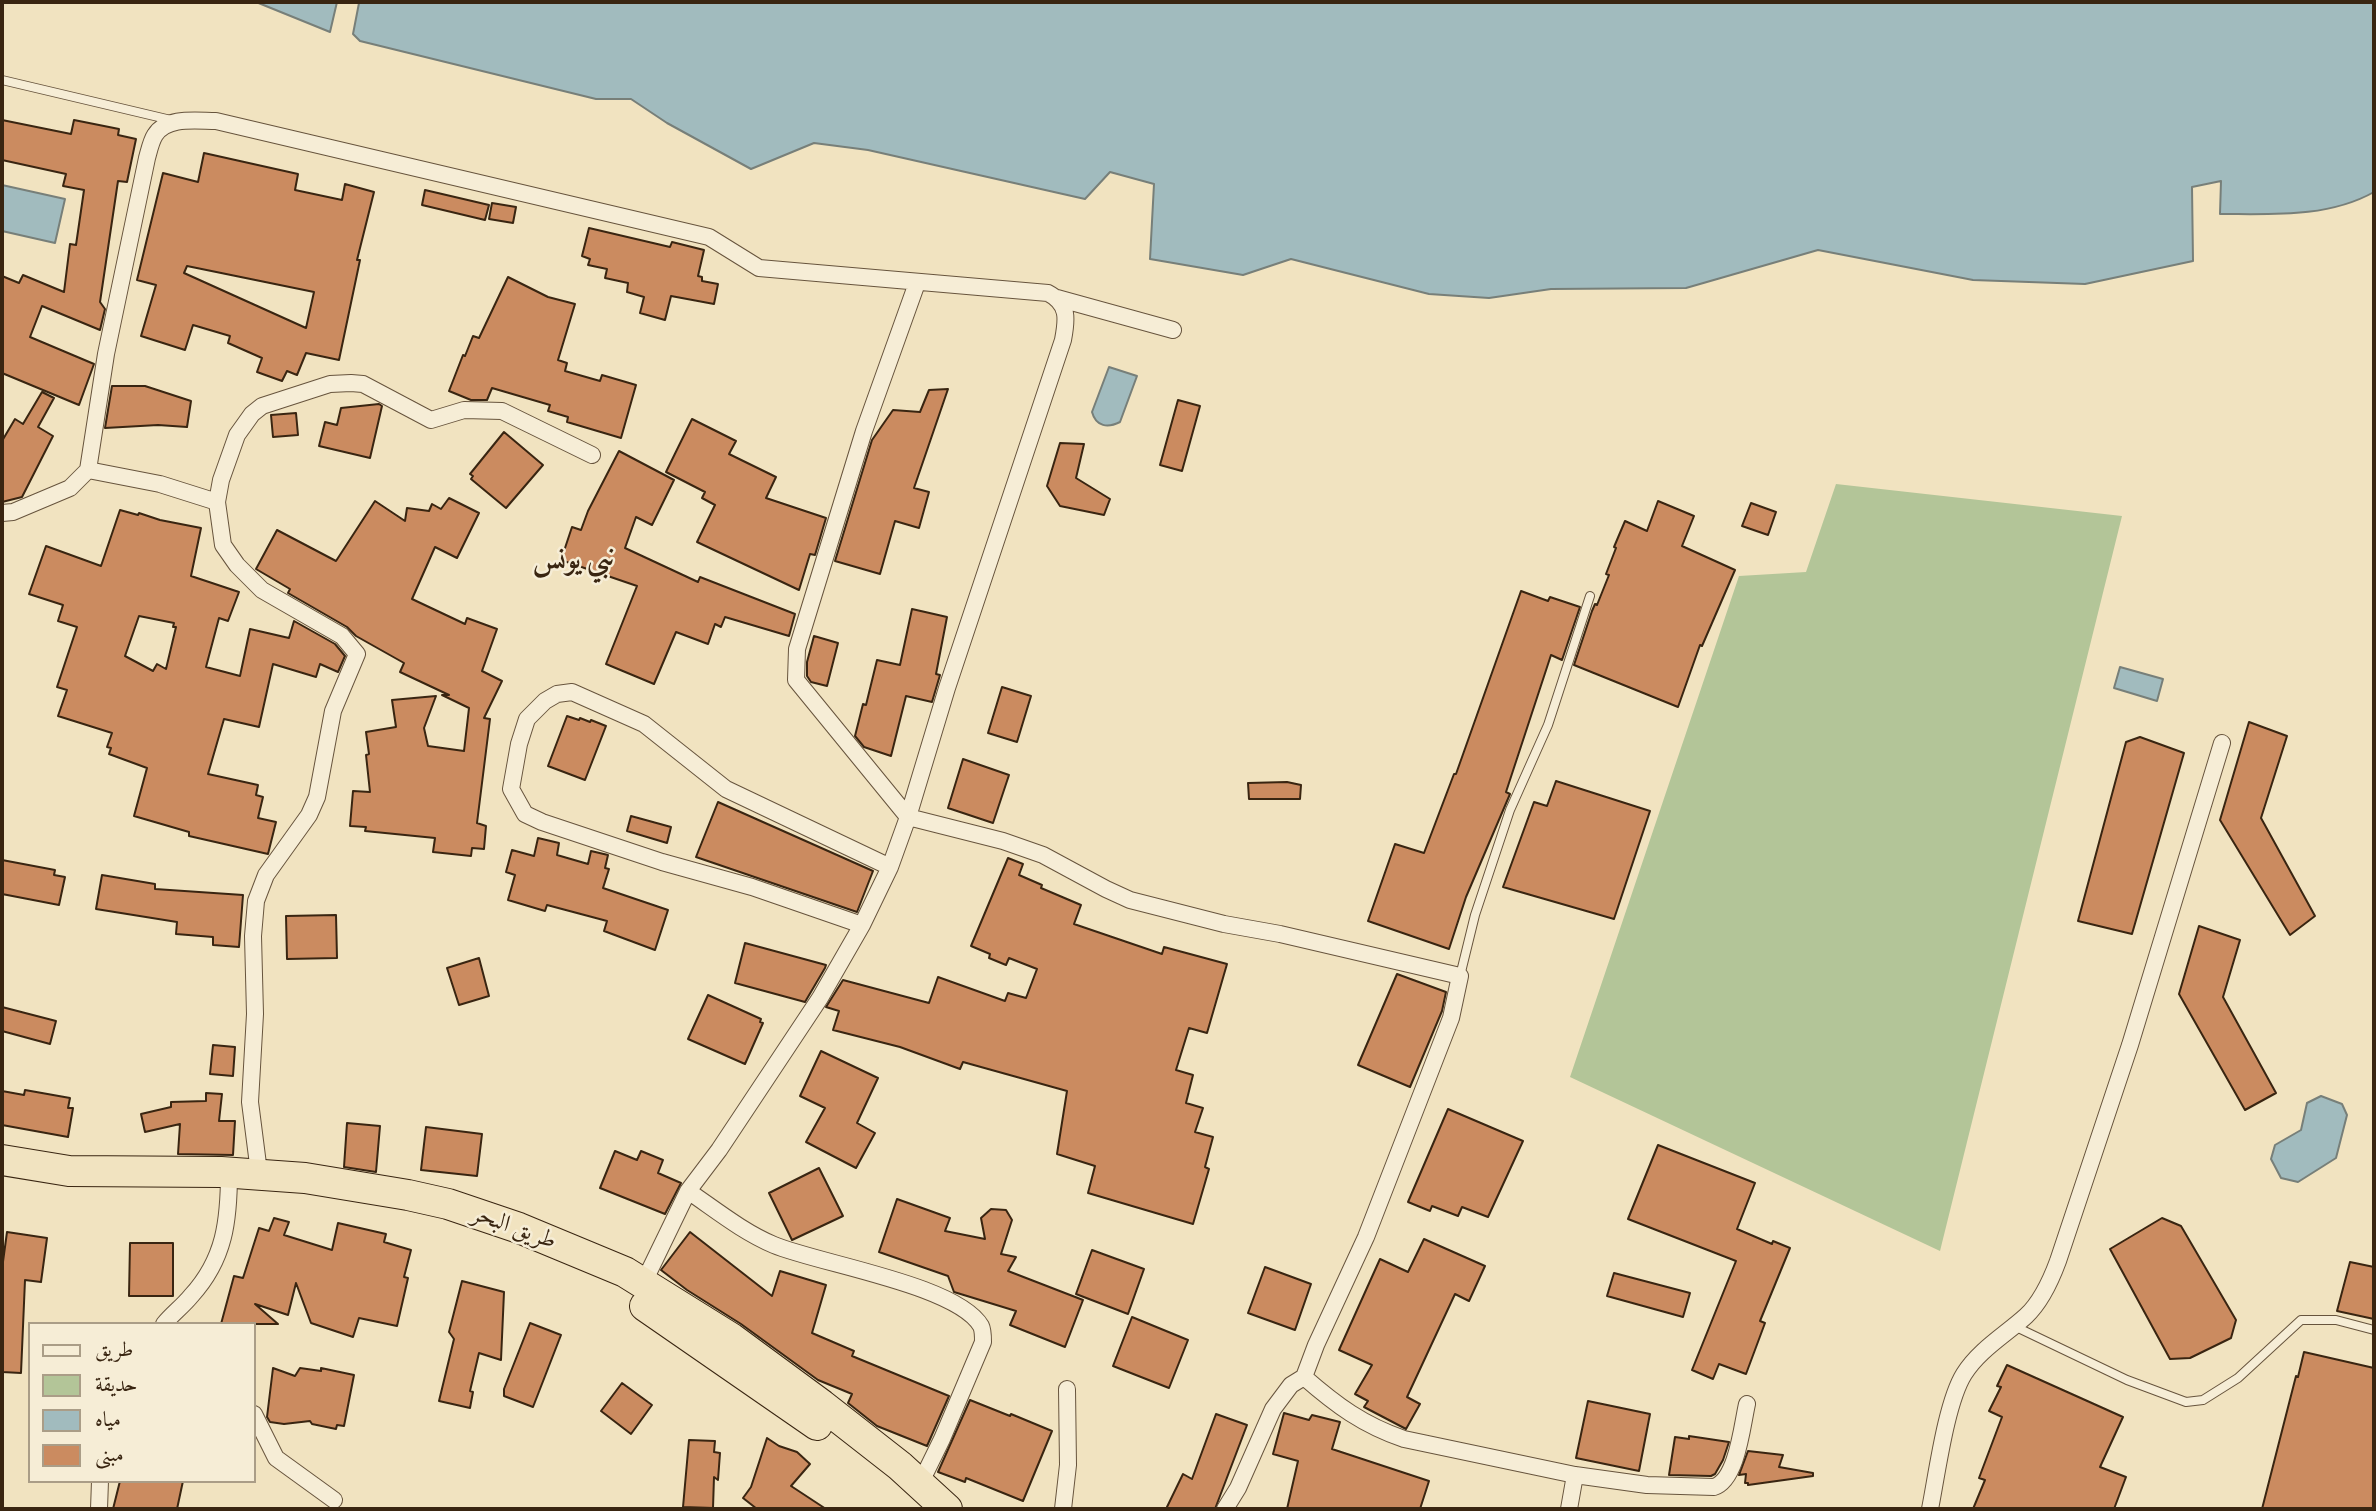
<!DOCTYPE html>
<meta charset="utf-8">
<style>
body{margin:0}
#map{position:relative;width:2376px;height:1511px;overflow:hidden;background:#f1e3c0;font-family:"IM FELL Great Primer",Amiri,serif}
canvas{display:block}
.frame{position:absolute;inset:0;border:4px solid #392511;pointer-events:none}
.legend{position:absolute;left:28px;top:1322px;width:228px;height:161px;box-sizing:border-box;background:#f6edd6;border:2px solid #aa9d87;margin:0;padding:9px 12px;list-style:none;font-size:21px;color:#392511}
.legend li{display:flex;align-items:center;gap:14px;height:35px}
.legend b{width:35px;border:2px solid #aa9d87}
</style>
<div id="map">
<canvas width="2376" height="1511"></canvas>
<div class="frame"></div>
<ul class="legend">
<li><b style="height:9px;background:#f6edd6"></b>طريق</li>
<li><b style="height:19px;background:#b3c598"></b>حديقة</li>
<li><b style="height:19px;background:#a1bbbe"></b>مياه</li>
<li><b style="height:19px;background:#cb8b60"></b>مبنى</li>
</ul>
</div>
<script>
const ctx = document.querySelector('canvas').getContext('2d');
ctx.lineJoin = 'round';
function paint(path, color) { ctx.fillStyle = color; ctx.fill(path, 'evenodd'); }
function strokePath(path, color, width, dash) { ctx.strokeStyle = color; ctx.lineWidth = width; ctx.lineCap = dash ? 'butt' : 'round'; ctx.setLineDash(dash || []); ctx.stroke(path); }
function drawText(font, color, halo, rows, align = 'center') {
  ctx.font = font + ' "IM FELL Great Primer",Amiri,serif'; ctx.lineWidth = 5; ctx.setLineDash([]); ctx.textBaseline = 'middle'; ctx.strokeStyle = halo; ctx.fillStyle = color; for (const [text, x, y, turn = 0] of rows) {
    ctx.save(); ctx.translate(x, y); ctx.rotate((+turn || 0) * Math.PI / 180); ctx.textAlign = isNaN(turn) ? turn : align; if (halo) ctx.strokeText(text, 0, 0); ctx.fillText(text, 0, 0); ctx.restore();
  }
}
paint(new Path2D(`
 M 1836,484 L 2122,516 L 1940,1251 L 1570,1077 L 1739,576 L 1806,572 Z`), '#b3c598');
const water = new Path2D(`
 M 256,2 L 337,2 L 330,32 Z
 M 355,2 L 2374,2 L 2374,192 C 2328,218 2271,214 2220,214 L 2221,181 L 2192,187 L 2193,261 L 2085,284 L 1973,280 L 1818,250 L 1686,288 L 1551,289 L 1489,298 L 1429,294 L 1291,259 L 1243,275 L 1150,259 L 1154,184 L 1110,172 L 1085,199 L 868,150 L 814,143 L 751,169 L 667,123 L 631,99 L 596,99 L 360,41 L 353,34 L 359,3 Z
 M 2,185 L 65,199 L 55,243 L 2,231 Z
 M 1109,367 L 1137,376 L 1120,422 C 1108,428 1096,427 1092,412 Z
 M 2120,667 L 2163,679 L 2157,701 L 2114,688 Z
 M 2321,1096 L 2342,1104 L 2347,1115 L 2336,1158 L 2298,1182 L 2281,1178 L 2271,1159 L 2275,1145 L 2301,1130 L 2307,1103 Z`);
paint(water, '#a1bbbe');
strokePath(water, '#777f79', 2);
const building = new Path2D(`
 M 2,120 L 71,134 L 74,120 L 119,129 L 118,135 L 136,139 L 127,182 L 118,181 L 100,302 L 105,309 L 100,330 L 42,306 L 30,337 L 94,364 L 79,405 L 2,373 L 2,276 L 19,283 L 23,275 L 64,292 L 70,244 L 76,245 L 84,190 L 63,186 L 66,174 L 2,160 Z
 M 204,153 L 298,174 L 295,190 L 342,200 L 345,184 L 374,192 L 357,260 L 360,260 L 339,360 L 306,353 L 297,375 L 287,371 L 282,381 L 257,372 L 262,358 L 228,343 L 230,336 L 193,325 L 185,350 L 141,336 L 156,285 L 137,280 L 163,173 L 198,182 ZM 187,266 L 314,292 L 306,328 L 184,273 Z
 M 425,190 L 489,205 L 485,220 L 422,205 Z
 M 492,203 L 516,207 L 513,223 L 489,219 Z
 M 589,228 L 670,247 L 672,242 L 704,250 L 698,276 L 702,277 L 702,281 L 718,284 L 714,304 L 671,296 L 665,320 L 640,313 L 644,297 L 627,292 L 628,283 L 605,278 L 607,269 L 588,265 L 590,259 L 582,256 Z
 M 508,277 L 548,297 L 575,304 L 558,360 L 567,363 L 565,371 L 600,381 L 602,375 L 636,385 L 621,438 L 567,422 L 568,417 L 548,411 L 550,405 L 492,388 L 487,400 L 471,400 L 449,391 L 463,355 L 465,356 L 473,336 L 479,338 Z
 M 112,386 L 145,386 L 191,401 L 187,427 L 158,425 L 105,428 Z
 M 948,389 L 914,488 L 929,492 L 919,528 L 895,521 L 880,574 L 835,561 L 872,440 L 893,410 L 920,412 L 929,390 Z
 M 42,392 L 54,398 L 38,427 L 53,436 L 22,497 L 2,502 L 2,441 L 15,419 L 23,424 Z
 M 1178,400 L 1200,406 L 1182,471 L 1160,465 Z
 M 379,404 L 382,406 L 370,458 L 319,446 L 325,422 L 337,425 L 341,408 Z
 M 296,413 L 298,435 L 273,437 L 271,415 Z
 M 692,419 L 736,441 L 729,454 L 776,477 L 766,498 L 826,518 L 815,555 L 810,554 L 799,590 L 697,542 L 715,505 L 702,498 L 705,492 L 666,472 Z
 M 504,432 L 543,465 L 506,508 L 471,479 L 473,476 L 470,474 Z
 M 1060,443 L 1084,444 L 1076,478 L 1110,499 L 1104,515 L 1060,506 L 1047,486 Z
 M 619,451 L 674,480 L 652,525 L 636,517 L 625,548 L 698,582 L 700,577 L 795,614 L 789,636 L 725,617 L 721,627 L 715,624 L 708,644 L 676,632 L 654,684 L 606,664 L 637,586 L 561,560 L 572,527 L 581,530 L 588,511 Z
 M 449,498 L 479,513 L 457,558 L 435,547 L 412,599 L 465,624 L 467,618 L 497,629 L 482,671 L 502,681 L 484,718 L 490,719 L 477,823 L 486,826 L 484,849 L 472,848 L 471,856 L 433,852 L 435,838 L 365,831 L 366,827 L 350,826 L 353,791 L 370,792 L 366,755 L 369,754 L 366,732 L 396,727 L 392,700 L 436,696 L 424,728 L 428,746 L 464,751 L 469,708 L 442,695 L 449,695 L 400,672 L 404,663 L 356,636 L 347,627 L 288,593 L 290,589 L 256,569 L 277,530 L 336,561 L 375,501 L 405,521 L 407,508 L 429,511 L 432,504 L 441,509 Z
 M 1658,501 L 1694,516 L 1682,546 L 1735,570 L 1702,646 L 1700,645 L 1678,707 L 1574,665 L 1592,611 L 1595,604 L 1597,605 L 1609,575 L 1606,574 L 1616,548 L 1614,547 L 1625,521 L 1647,531 Z
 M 1751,503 L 1776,512 L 1768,535 L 1742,526 Z
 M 120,510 L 138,515 L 139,513 L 160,520 L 201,528 L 191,576 L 239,592 L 228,621 L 219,618 L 206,667 L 240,676 L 250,629 L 289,638 L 294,621 L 335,644 L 345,656 L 338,672 L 320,664 L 316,677 L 273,664 L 259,727 L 224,719 L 208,774 L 258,785 L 256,795 L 263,797 L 258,818 L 276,822 L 268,854 L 189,836 L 189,832 L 134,816 L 147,768 L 109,754 L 111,748 L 107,747 L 112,733 L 58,716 L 67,690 L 57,687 L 77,627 L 58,621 L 63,605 L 29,594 L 46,546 L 101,566 ZM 139,616 L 174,623 L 173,627 L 176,627 L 166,669 L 157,664 L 153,671 L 125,656 Z
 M 1521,591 L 1548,601 L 1550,597 L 1580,607 L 1562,660 L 1551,655 L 1506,792 L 1510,794 L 1466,897 L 1449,949 L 1368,921 L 1395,844 L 1424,853 L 1454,774 L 1456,774 Z
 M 912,609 L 947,617 L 936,674 L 940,675 L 932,702 L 906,696 L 891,756 L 864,747 L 855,736 L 863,704 L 866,705 L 877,660 L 900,665 Z
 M 814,636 L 838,643 L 827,686 L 811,682 L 807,676 L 807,662 Z
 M 1002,687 L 1031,696 L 1017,742 L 988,733 Z
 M 567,716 L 579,720 L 580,718 L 590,722 L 591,720 L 606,726 L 585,780 L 548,766 Z
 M 2249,722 L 2287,736 L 2261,818 L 2315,916 L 2290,935 L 2220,820 Z
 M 2140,737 L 2184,753 L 2132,934 L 2078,921 L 2126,742 Z
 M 963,759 L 1009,775 L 993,823 L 948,808 Z
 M 1556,781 L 1650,811 L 1614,919 L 1503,887 L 1534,802 L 1547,806 Z
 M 1287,782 L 1301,785 L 1300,799 L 1249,799 L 1248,783 Z
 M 718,802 L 873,871 L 857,912 L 696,857 Z
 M 631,816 L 671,827 L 667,843 L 627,831 Z
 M 538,838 L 559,843 L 557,855 L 588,864 L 591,851 L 608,855 L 605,868 L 609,869 L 603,888 L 668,910 L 655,950 L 604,931 L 607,921 L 547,905 L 545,911 L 508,900 L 515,875 L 506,872 L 512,850 L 534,856 Z
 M 1008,858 L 1023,864 L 1019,875 L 1042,885 L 1041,888 L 1081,905 L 1074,924 L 1162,954 L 1164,947 L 1227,964 L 1207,1033 L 1189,1028 L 1176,1070 L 1193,1075 L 1186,1103 L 1203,1108 L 1195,1132 L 1213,1137 L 1205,1167 L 1209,1169 L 1193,1224 L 1088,1193 L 1095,1166 L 1057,1154 L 1067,1091 L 963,1062 L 960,1069 L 900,1047 L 833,1030 L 839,1011 L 826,1007 L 843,980 L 929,1003 L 938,977 L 1005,1001 L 1008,993 L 1026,998 L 1037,969 L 1009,958 L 1006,965 L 989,958 L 990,954 L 971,946 Z
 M 2,860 L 55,870 L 54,875 L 65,877 L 59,905 L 2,894 Z
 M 102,875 L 155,884 L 155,889 L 243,895 L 239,947 L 213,945 L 213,937 L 176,934 L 177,922 L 96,909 Z
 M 336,915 L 337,958 L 287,959 L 286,916 Z
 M 2199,926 L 2240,940 L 2223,997 L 2276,1093 L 2245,1110 L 2179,994 Z
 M 745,943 L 826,965 L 825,968 L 805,1002 L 735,983 Z
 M 479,958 L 489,996 L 459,1005 L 447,968 Z
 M 1397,974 L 1446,992 L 1442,1011 L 1410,1087 L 1358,1065 Z
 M 708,995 L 761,1019 L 760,1022 L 763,1023 L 745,1064 L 688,1039 Z
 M 2,1007 L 56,1021 L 50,1044 L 2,1031 Z
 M 213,1045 L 235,1047 L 233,1076 L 210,1074 Z
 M 821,1051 L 878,1078 L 857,1123 L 875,1133 L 856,1168 L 806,1142 L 825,1108 L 800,1096 Z
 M 25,1090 L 70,1098 L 68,1108 L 73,1108 L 68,1137 L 2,1125 L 2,1091 L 24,1095 Z
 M 206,1093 L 222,1094 L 219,1121 L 235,1121 L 233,1155 L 178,1154 L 180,1124 L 145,1132 L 141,1114 L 171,1107 L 171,1102 L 206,1101 Z
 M 1448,1109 L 1523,1141 L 1488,1217 L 1462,1207 L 1458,1216 L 1432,1206 L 1430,1211 L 1408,1202 Z
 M 347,1123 L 380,1126 L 376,1172 L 344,1167 Z
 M 426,1127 L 482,1134 L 477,1176 L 421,1170 Z
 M 1658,1145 L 1755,1183 L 1737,1229 L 1772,1244 L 1773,1241 L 1790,1248 L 1760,1321 L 1765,1323 L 1746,1374 L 1719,1364 L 1713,1379 L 1692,1370 L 1736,1261 L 1628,1219 Z
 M 615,1151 L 637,1160 L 641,1151 L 663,1160 L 658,1173 L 681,1183 L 665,1214 L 600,1188 Z
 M 819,1168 L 843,1216 L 792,1240 L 769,1193 Z
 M 897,1199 L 950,1218 L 945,1231 L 985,1239 L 981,1218 L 991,1209 L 1006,1210 L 1012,1220 L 1001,1254 L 1016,1257 L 1008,1271 L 1083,1300 L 1065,1347 L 1010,1325 L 1016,1311 L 954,1292 L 948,1276 L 879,1252 Z
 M 274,1218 L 289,1222 L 284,1235 L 332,1250 L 338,1223 L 386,1234 L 384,1242 L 411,1250 L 404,1277 L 408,1278 L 397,1326 L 359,1318 L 353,1337 L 311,1323 L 296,1283 L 288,1315 L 255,1304 L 278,1324 L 221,1324 L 234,1276 L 243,1278 L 259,1228 L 269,1231 Z
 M 2162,1218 L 2181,1226 L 2236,1320 L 2231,1338 L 2190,1358 L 2170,1359 L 2110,1249 Z
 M 7,1232 L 47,1238 L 41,1282 L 25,1280 L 21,1373 L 2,1372 L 2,1269 Z
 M 690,1232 L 772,1296 L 780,1271 L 826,1285 L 812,1333 L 854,1351 L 852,1356 L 949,1396 L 927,1446 L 877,1426 L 848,1403 L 852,1394 L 818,1380 L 741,1324 L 687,1290 L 661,1270 Z
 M 1424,1239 L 1485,1266 L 1469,1301 L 1455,1294 L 1407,1397 L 1420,1404 L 1406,1429 L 1364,1407 L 1368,1401 L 1355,1394 L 1372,1365 L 1339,1350 L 1380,1259 L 1408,1272 Z
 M 130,1243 L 173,1243 L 173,1296 L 129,1296 Z
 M 1092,1250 L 1144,1269 L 1128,1314 L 1076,1294 Z
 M 2350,1262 L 2374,1267 L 2374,1319 L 2337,1311 Z
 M 1265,1267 L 1311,1284 L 1295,1330 L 1248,1313 Z
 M 1614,1273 L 1690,1293 L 1683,1317 L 1607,1296 Z
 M 462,1281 L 504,1292 L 501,1360 L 479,1353 L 470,1391 L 473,1392 L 470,1408 L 439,1401 L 454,1339 L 449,1332 Z
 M 1132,1317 L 1188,1340 L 1169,1388 L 1113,1366 Z
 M 530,1323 L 561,1335 L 533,1407 L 504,1396 L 504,1389 Z
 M 2304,1352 L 2374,1368 L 2374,1509 L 2262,1509 L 2296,1376 L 2298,1377 Z
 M 2007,1365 L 2123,1417 L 2100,1467 L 2126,1477 L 2114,1509 L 1973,1509 L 1985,1480 L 1979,1478 L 2002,1417 L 1989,1411 L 2001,1387 L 1997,1386 Z
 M 273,1368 L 295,1376 L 300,1368 L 321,1371 L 321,1368 L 354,1375 L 344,1426 L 337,1425 L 336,1429 L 312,1424 L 310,1421 L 284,1424 L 270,1422 L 267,1417 Z
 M 622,1383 L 652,1405 L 631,1434 L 601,1411 Z
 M 970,1400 L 1010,1416 L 1011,1414 L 1052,1431 L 1023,1501 L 966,1478 L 965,1482 L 938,1472 Z
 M 1588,1401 L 1650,1414 L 1639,1471 L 1576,1458 Z
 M 1284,1413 L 1309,1420 L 1312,1415 L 1340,1422 L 1332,1449 L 1429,1481 L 1420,1509 L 1287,1509 L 1298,1461 L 1273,1454 Z
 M 1216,1414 L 1247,1425 L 1215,1509 L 1166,1509 L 1183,1474 L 1192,1479 Z
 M 1689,1436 L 1729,1442 L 1723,1460 L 1715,1474 L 1711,1476 L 1669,1475 L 1675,1437 L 1689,1439 Z
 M 767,1438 L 779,1446 L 797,1452 L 810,1464 L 791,1486 L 826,1509 L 757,1509 L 743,1498 L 751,1487 Z
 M 689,1440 L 715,1441 L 714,1452 L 720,1453 L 718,1480 L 714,1477 L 713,1508 L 683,1507 Z
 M 1748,1451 L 1783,1455 L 1779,1467 L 1813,1473 L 1813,1476 L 1748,1485 L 1748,1483 L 1745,1483 L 1746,1474 L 1739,1475 Z
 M 120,1481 L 183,1481 L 177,1509 L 113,1509 Z`);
paint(building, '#cb8b60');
strokePath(building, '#392511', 2);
const lane = new Path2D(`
 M 2,80 L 171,120
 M 1460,976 L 1475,915 L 1510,810 L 1548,725 L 1590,596
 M 2014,1326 L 2127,1380 L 2186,1402 L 2203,1400 L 2238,1378 L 2301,1320 L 2336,1320 L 2374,1330`);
const street = new Path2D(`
 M 917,283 L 864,431 L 797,649 L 796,680 L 908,817 L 1003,841 L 1043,855 L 1106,889 L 1130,900 L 1224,924 L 1280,934 L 1460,976 L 1451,1018 L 1366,1237 L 1316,1345 L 1304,1377 L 1291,1385 L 1273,1409 L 1238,1488 L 1225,1509
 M 1057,298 L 1173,330
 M 88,470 L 160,484 L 217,502
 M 2,513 L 13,512 L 70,488 L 88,470 L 106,354 L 147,158 C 149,151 151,141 155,135 C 167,116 197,121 216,121 L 709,237 L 759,268 L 1048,293 C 1069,304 1067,319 1063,340 L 947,688 L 908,817 L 890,867 L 862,925 L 820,998 L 719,1150 L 688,1191 L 641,1288
 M 862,925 L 752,887 L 662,862 L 542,822 L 525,814 L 511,789 L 519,744 L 527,719 L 545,701 L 557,694 L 572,692 L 644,724 L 726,789 L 890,867
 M 260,1180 L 250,1102 L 255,1014 L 253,936 L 256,901 L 266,875 L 309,815 L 317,797 L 333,711 L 357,654 L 342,636 L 262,590 L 237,565 L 223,545 L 217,502 L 221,480 L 237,435 L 252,414 L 262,406 L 330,384 L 351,383 L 363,384 L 431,420 L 464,410 L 502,411 L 592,455
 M 688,1191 C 716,1210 743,1232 774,1245 C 820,1264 957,1285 981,1326 C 983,1330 983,1337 983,1342 L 942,1439 L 920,1484
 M 164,1324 C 172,1314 183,1306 191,1296 C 225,1259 229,1220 229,1172
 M 1304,1377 C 1336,1405 1363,1425 1404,1439 L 1575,1475 L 1647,1485 L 1714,1487 C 1737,1480 1742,1426 1747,1404
 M 254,1414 L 276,1458 L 334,1500
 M 99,1509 L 100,1481
 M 1063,1509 L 1068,1465 L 1067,1389
 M 1569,1509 L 1575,1475
 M 1930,1509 C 1937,1474 1946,1403 1964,1374 C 1979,1350 2005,1335 2026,1316 C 2041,1302 2051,1280 2058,1261 L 2130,1045 L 2222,743`);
const highway = new Path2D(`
 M 2,1160 L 69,1171 L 221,1172 L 305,1178 L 408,1195 L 448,1204 L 519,1228 L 625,1272 L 731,1338 L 822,1405 L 900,1466 L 947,1509
 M 645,1306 L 817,1425`);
strokePath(lane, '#67543d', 10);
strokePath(street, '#67543d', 18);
strokePath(highway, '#392511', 32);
strokePath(lane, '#f6edd6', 8);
strokePath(street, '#f6edd6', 16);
strokePath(highway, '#f1e3c0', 30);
drawText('24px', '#392511', '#f6edd6', [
 ["طريق البحر",514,1228,20]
]);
drawText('bold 28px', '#392511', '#f6edd6', [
 ["نبي يونس",574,561]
]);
</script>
